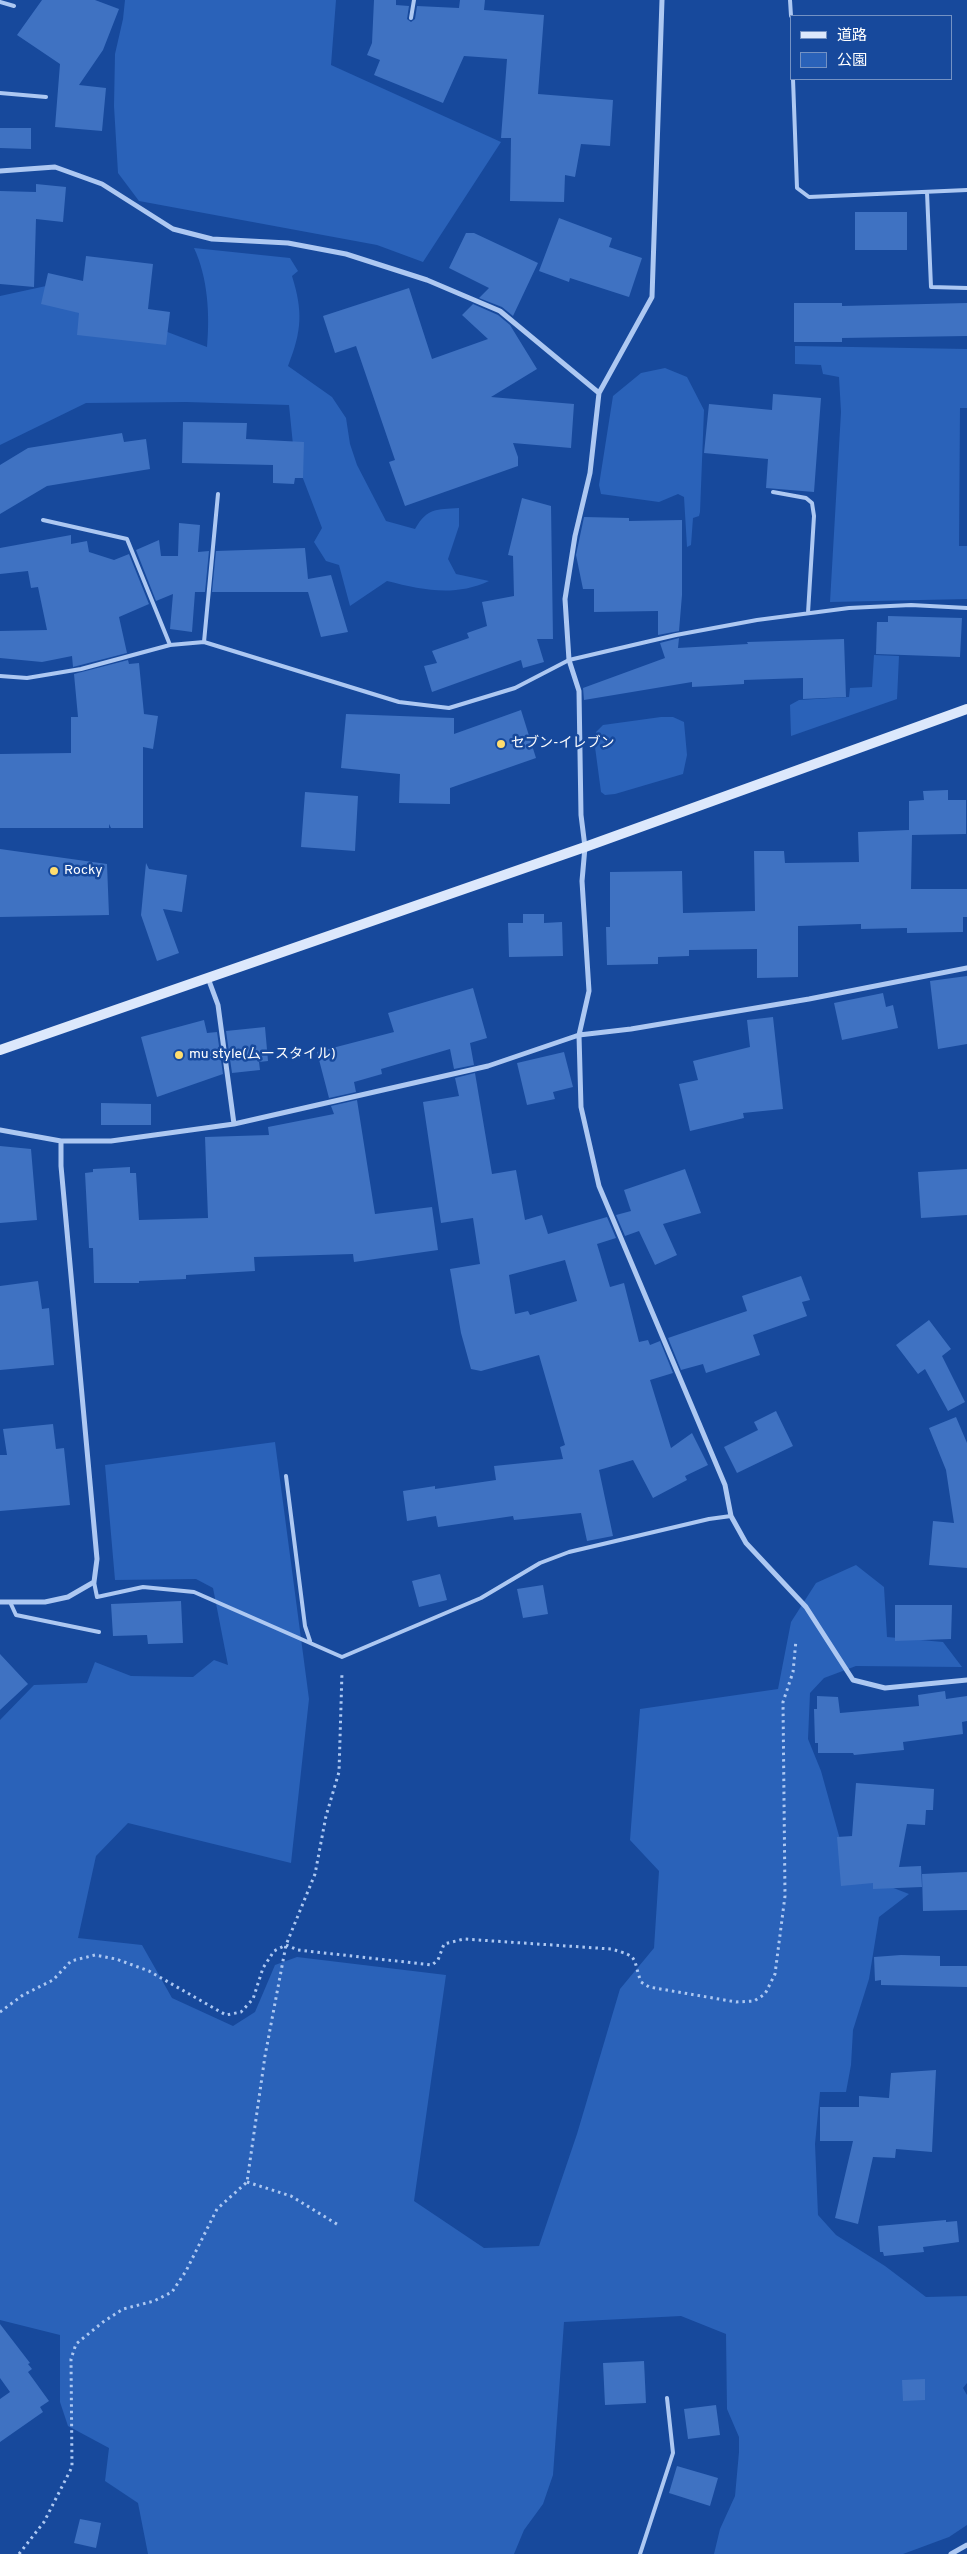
<!DOCTYPE html>
<meta charset="utf-8">
<style>
body{margin:0}
#map{position:relative;width:967px;height:2554px;overflow:hidden;background:#17499c;font-family:Overpass,"Noto Sans JP",sans-serif}
canvas{display:block}
.legend{position:absolute;left:790px;top:15px;width:162px;height:65px;box-sizing:border-box;background:#17499c;border:1px solid #7492c4;margin:0;padding:6px 9px;list-style:none;font-size:15px;color:#fff}
.legend li{display:flex;align-items:center;gap:10px;height:25px}
.legend b{width:25px;border:1px solid #7492c4}
</style>
<div id="map">
<canvas width="967" height="2554"></canvas>
<ul class="legend">
<li><b style="height:6px;background:#dce8fc"></b>道路</li>
<li><b style="height:14px;background:#2a62b9"></b>公園</li>
</ul>
</div>
<script>
const ctx = document.querySelector('canvas').getContext('2d');
ctx.lineJoin = 'round';
function paint(path, color) { ctx.fillStyle = color; ctx.fill(path, 'evenodd'); }
function strokePath(path, color, width, dash) { ctx.strokeStyle = color; ctx.lineWidth = width; ctx.lineCap = dash ? 'butt' : 'round'; ctx.setLineDash(dash || []); ctx.stroke(path); }
function drawText(font, color, halo, rows, align = 'center') {
  ctx.font = font + ' Overpass,"Noto Sans JP",sans-serif'; ctx.lineWidth = 5; ctx.setLineDash([]); ctx.textBaseline = 'middle'; ctx.strokeStyle = halo; ctx.fillStyle = color; for (const [text, x, y, turn = 0] of rows) {
    ctx.save(); ctx.translate(x, y); ctx.rotate((+turn || 0) * Math.PI / 180); ctx.textAlign = isNaN(turn) ? turn : align; if (halo) ctx.strokeText(text, 0, 0); ctx.fillText(text, 0, 0); ctx.restore();
  }
}
paint(new Path2D(`
 M 125,0 L 336,0 L 331,65 L 501,142 L 423,262 L 377,245 L 139,201 L 118,173 L 114,106 L 115,54 L 123,19 Z
 M 194,248 L 290,258 L 298,271 L 292,276 C 303,311 302,331 288,366 L 332,397 L 346,418 L 350,444 L 357,465 L 386,521 L 415,529 C 428,507 436,510 459,508 L 459,526 L 448,559 L 456,574 L 489,581 C 454,597 423,590 387,581 L 350,606 L 339,565 L 326,561 L 314,542 L 322,528 L 294,455 L 289,405 L 186,402 L 86,403 L 0,445 L 0,296 L 46,286 L 207,347 C 210,315 208,278 194,248 Z
 M 795,346 L 967,349 L 967,408 L 960,408 L 959,546 L 967,546 L 967,599 L 830,602 L 841,412 L 839,377 L 823,374 L 821,365 L 795,364 Z
 M 665,368 L 687,377 L 704,410 L 700,512 L 699,516 L 693,518 L 691,545 L 687,547 L 684,497 L 678,494 L 659,502 L 601,494 L 599,485 L 613,396 L 641,373 Z
 M 874,655 L 899,656 L 897,699 L 791,736 L 790,705 L 799,700 L 849,697 L 850,688 L 872,687 Z
 M 661,717 L 673,717 L 684,722 L 687,755 L 683,774 L 615,794 L 605,795 L 601,792 L 595,747 L 596,732 L 603,725 Z
 M 275,1442 L 309,1699 L 291,1863 L 128,1823 L 96,1856 L 78,1938 L 142,1945 L 172,1998 L 233,2026 L 255,2012 L 275,1965 L 297,1957 L 446,1975 L 414,2201 L 484,2248 L 539,2246 L 577,2134 L 620,1989 L 654,1948 L 659,1871 L 630,1840 L 640,1709 L 778,1689 L 791,1622 L 816,1583 L 856,1565 L 884,1587 L 887,1637 L 943,1642 L 962,1667 L 856,1666 L 824,1678 L 810,1693 L 808,1739 L 821,1771 L 841,1843 L 878,1882 L 909,1894 L 879,1917 L 869,1979 L 853,2030 L 851,2065 L 846,2092 L 820,2092 L 815,2144 L 818,2215 L 836,2235 L 885,2266 L 926,2297 L 967,2296 L 967,2383 L 963,2388 L 967,2395 L 967,2525 L 949,2537 L 903,2554 L 714,2554 L 720,2529 L 735,2496 L 739,2452 L 739,2437 L 727,2409 L 726,2334 L 681,2316 L 564,2322 L 553,2475 L 543,2504 L 524,2530 L 514,2554 L 148,2554 L 138,2503 L 105,2481 L 109,2448 L 68,2426 L 60,2402 L 60,2335 L 0,2320 L 0,1720 L 34,1685 L 87,1683 L 95,1662 L 131,1676 L 193,1677 L 214,1660 L 228,1665 L 213,1588 L 196,1579 L 115,1580 L 105,1465 Z`), '#2a62b9');
paint(new Path2D(`
 M 42,0 L 95,0 L 119,9 L 103,50 L 79,85 L 106,88 L 102,131 L 55,127 L 60,64 L 17,35 Z
 M 374,0 L 396,0 L 396,5 L 409,6 L 407,19 L 411,22 L 415,19 L 417,6 L 459,8 L 460,0 L 485,0 L 484,10 L 544,15 L 538,94 L 613,100 L 610,146 L 581,144 L 575,177 L 565,175 L 564,202 L 510,201 L 511,138 L 501,138 L 507,59 L 464,56 L 443,103 L 374,75 L 380,60 L 367,55 L 372,43 Z
 M 0,128 L 31,128 L 31,149 L 0,148 Z
 M 36,184 L 66,187 L 63,222 L 36,219 L 34,287 L 0,284 L 0,191 L 36,192 Z
 M 855,212 L 907,212 L 907,250 L 855,250 Z
 M 559,218 L 612,238 L 609,247 L 642,258 L 629,297 L 570,278 L 569,282 L 539,271 Z
 M 466,233 L 474,233 L 538,263 L 513,316 L 502,307 L 479,298 L 489,288 L 449,268 Z
 M 86,256 L 153,264 L 148,309 L 170,312 L 166,345 L 77,335 L 79,313 L 41,304 L 48,273 L 83,281 Z
 M 409,288 L 432,359 L 488,339 L 462,315 L 473,304 L 498,315 L 510,325 L 537,369 L 491,397 L 574,404 L 571,448 L 513,443 L 518,457 L 518,466 L 405,506 L 389,462 L 395,460 L 356,346 L 335,353 L 323,316 Z
 M 794,303 L 842,303 L 842,306 L 967,303 L 967,336 L 842,338 L 842,342 L 794,342 Z
 M 773,394 L 821,398 L 814,492 L 766,488 L 768,459 L 704,453 L 709,404 L 772,410 Z
 M 183,422 L 247,423 L 246,439 L 304,442 L 303,478 L 295,478 L 294,484 L 273,483 L 273,465 L 182,463 Z
 M 122,433 L 124,442 L 146,439 L 150,469 L 47,486 L 0,514 L 0,465 L 28,448 Z
 M 522,498 L 551,506 L 553,639 L 537,639 L 544,662 L 523,668 L 521,660 L 432,692 L 424,666 L 437,663 L 432,651 L 469,638 L 467,633 L 487,626 L 482,602 L 514,596 L 513,556 L 508,555 Z
 M 584,517 L 629,518 L 629,521 L 682,520 L 682,595 L 679,631 L 658,635 L 658,611 L 594,612 L 594,589 L 583,589 L 576,555 Z
 M 179,523 L 200,525 L 198,552 L 209,551 L 205,592 L 195,592 L 192,632 L 170,629 L 173,594 L 156,601 L 136,550 L 159,540 L 161,556 L 178,556 Z
 M 71,535 L 71,544 L 87,541 L 89,552 L 114,560 L 129,554 L 149,604 L 119,617 L 127,653 L 73,667 L 72,656 L 42,662 L 0,658 L 0,631 L 47,630 L 38,587 L 31,588 L 28,571 L 0,574 L 0,548 Z
 M 305,548 L 308,579 L 331,575 L 348,632 L 321,637 L 308,592 L 212,592 L 216,551 Z
 M 888,616 L 962,618 L 960,657 L 876,654 L 877,622 L 888,622 Z
 M 679,638 L 678,648 L 748,644 L 747,642 L 844,639 L 846,697 L 803,699 L 803,678 L 744,680 L 744,684 L 692,687 L 692,682 L 584,700 L 583,688 L 665,658 L 660,643 Z
 M 128,660 L 129,664 L 139,663 L 144,714 L 158,716 L 153,749 L 143,747 L 143,828 L 111,828 L 109,824 L 109,828 L 0,828 L 0,754 L 71,753 L 71,717 L 78,717 L 74,674 Z
 M 521,710 L 536,758 L 450,788 L 450,804 L 399,803 L 400,774 L 341,768 L 346,714 L 454,718 L 454,734 Z
 M 948,790 L 948,800 L 966,800 L 966,834 L 912,835 L 911,889 L 967,889 L 967,917 L 963,917 L 963,932 L 907,933 L 907,928 L 861,929 L 861,924 L 798,926 L 798,977 L 757,978 L 757,949 L 689,950 L 689,956 L 658,957 L 658,964 L 607,965 L 606,927 L 610,927 L 610,872 L 682,871 L 683,913 L 755,911 L 754,851 L 784,851 L 785,863 L 859,862 L 858,832 L 909,830 L 909,801 L 924,800 L 923,791 Z
 M 305,792 L 358,796 L 355,851 L 301,847 Z
 M 0,849 L 107,864 L 109,915 L 0,917 Z
 M 146,863 L 149,869 L 187,875 L 182,912 L 163,909 L 179,953 L 157,961 L 141,915 Z
 M 523,914 L 544,914 L 544,923 L 562,922 L 563,956 L 509,957 L 508,923 L 523,923 Z
 M 967,976 L 967,1044 L 938,1049 L 930,981 Z
 M 473,988 L 487,1038 L 470,1043 L 474,1065 L 454,1069 L 450,1049 L 381,1069 L 382,1074 L 354,1082 L 356,1092 L 329,1098 L 317,1052 L 394,1032 L 388,1013 Z
 M 883,993 L 886,1007 L 893,1005 L 898,1028 L 842,1040 L 834,1003 Z
 M 773,1017 L 783,1109 L 743,1113 L 744,1118 L 690,1131 L 679,1084 L 698,1080 L 693,1061 L 750,1047 L 747,1020 Z
 M 204,1020 L 207,1033 L 217,1032 L 223,1074 L 157,1097 L 141,1037 Z
 M 265,1027 L 268,1061 L 259,1062 L 260,1070 L 232,1073 L 226,1031 Z
 M 564,1052 L 573,1087 L 553,1092 L 555,1099 L 527,1105 L 517,1063 Z
 M 475,1073 L 492,1174 L 516,1170 L 525,1220 L 542,1215 L 548,1234 L 607,1217 L 616,1238 L 597,1244 L 610,1287 L 624,1283 L 639,1342 L 648,1340 L 650,1345 L 660,1341 L 673,1373 L 650,1380 L 671,1448 L 692,1433 L 708,1465 L 685,1476 L 687,1480 L 653,1498 L 633,1460 L 599,1470 L 613,1536 L 587,1541 L 581,1513 L 514,1520 L 513,1516 L 438,1527 L 436,1516 L 407,1521 L 403,1491 L 435,1486 L 435,1489 L 496,1480 L 494,1466 L 563,1459 L 560,1447 L 565,1445 L 539,1355 L 481,1371 L 471,1369 L 461,1333 L 450,1269 L 480,1264 L 473,1218 L 441,1223 L 423,1102 L 459,1096 L 455,1078 ZM 565,1260 L 577,1301 L 530,1315 L 528,1311 L 515,1314 L 509,1275 Z
 M 357,1100 L 375,1214 L 432,1207 L 438,1250 L 354,1262 L 353,1254 L 254,1257 L 255,1271 L 186,1275 L 186,1279 L 139,1281 L 139,1283 L 94,1283 L 93,1248 L 89,1248 L 85,1173 L 93,1172 L 93,1169 L 130,1167 L 130,1173 L 136,1173 L 139,1220 L 208,1218 L 205,1137 L 269,1135 L 268,1127 L 334,1114 L 331,1106 Z
 M 101,1103 L 151,1104 L 151,1125 L 101,1125 Z
 M 0,1146 L 31,1149 L 37,1220 L 0,1223 Z
 M 685,1169 L 701,1213 L 663,1224 L 677,1255 L 655,1265 L 639,1231 L 625,1236 L 616,1215 L 631,1211 L 624,1190 Z
 M 967,1169 L 967,1215 L 921,1218 L 918,1172 Z
 M 801,1276 L 810,1300 L 802,1302 L 807,1316 L 753,1335 L 760,1355 L 706,1373 L 703,1364 L 681,1370 L 668,1338 L 747,1311 L 742,1296 Z
 M 38,1281 L 42,1309 L 49,1308 L 54,1365 L 0,1370 L 0,1286 Z
 M 929,1320 L 951,1349 L 942,1356 L 965,1402 L 948,1411 L 925,1369 L 918,1374 L 896,1345 Z
 M 776,1411 L 793,1446 L 737,1473 L 724,1447 L 758,1430 L 754,1422 Z
 M 956,1417 L 967,1443 L 967,1568 L 929,1565 L 933,1521 L 954,1523 L 946,1470 L 929,1428 Z
 M 53,1424 L 56,1449 L 64,1448 L 70,1505 L 0,1511 L 0,1455 L 7,1455 L 3,1429 Z
 M 440,1574 L 447,1600 L 419,1607 L 412,1581 Z
 M 543,1585 L 548,1614 L 523,1618 L 517,1589 Z
 M 181,1601 L 183,1643 L 148,1644 L 147,1635 L 113,1636 L 111,1604 Z
 M 895,1605 L 952,1605 L 951,1639 L 895,1641 Z
 M 0,1654 L 28,1684 L 0,1710 Z
 M 945,1691 L 946,1699 L 967,1696 L 967,1721 L 962,1722 L 963,1734 L 903,1742 L 904,1750 L 854,1755 L 853,1753 L 818,1753 L 818,1743 L 815,1743 L 814,1709 L 817,1709 L 817,1696 L 838,1697 L 840,1713 L 919,1706 L 918,1695 Z
 M 856,1783 L 934,1789 L 933,1810 L 926,1810 L 925,1825 L 907,1824 L 899,1867 L 921,1866 L 922,1887 L 873,1889 L 873,1883 L 841,1886 L 837,1837 L 852,1836 Z
 M 967,1872 L 967,1910 L 923,1911 L 922,1874 Z
 M 901,1955 L 940,1956 L 940,1966 L 967,1966 L 967,1987 L 881,1985 L 881,1980 L 875,1981 L 874,1957 Z
 M 936,2070 L 932,2152 L 896,2149 L 895,2158 L 873,2157 L 858,2224 L 835,2218 L 853,2141 L 820,2141 L 820,2107 L 859,2107 L 859,2096 L 889,2098 L 891,2073 Z
 M 946,2220 L 946,2222 L 957,2221 L 959,2242 L 923,2247 L 924,2252 L 884,2256 L 883,2252 L 880,2252 L 878,2226 Z
 M 0,2324 L 30,2363 L 28,2364 L 32,2369 L 28,2372 L 49,2401 L 40,2407 L 43,2412 L 0,2442 L 0,2399 L 10,2392 L 0,2378 Z
 M 644,2361 L 646,2403 L 605,2405 L 603,2363 Z
 M 925,2379 L 925,2400 L 903,2401 L 902,2380 Z
 M 716,2405 L 720,2435 L 688,2439 L 684,2409 Z
 M 677,2466 L 718,2478 L 710,2506 L 669,2493 Z
 M 80,2519 L 101,2523 L 96,2548 L 74,2543 Z`), '#3f72c2');
strokePath(new Path2D(`
 M 0,2012 L 23,1995 L 53,1980 L 71,1961 L 95,1955 L 116,1959 L 149,1971 L 226,2015 L 241,2012 L 253,1999 L 263,1968 L 274,1951 L 286,1945 L 298,1950 L 432,1965 L 438,1960 L 444,1944 L 464,1939 L 611,1949 C 640,1957 632,1957 641,1982 L 649,1987 L 736,2002 L 754,2001 L 765,1994 L 775,1974 L 785,1896 L 783,1702 L 793,1672 L 796,1640
 M 247,2182 L 291,2196 L 340,2226
 M 19,2554 L 44,2522 L 72,2467 L 71,2359 L 76,2344 L 103,2322 L 123,2309 L 154,2301 L 172,2292 L 186,2271 L 217,2209 L 247,2182 L 265,2056 L 286,1945 L 315,1874 L 326,1816 L 339,1772 L 342,1672`), '#adc8f2', 3, [2.5, 4]);
strokePath(new Path2D(`
 M 790,0 L 791,16
 M 0,2 L 14,6
 M 411,18 L 414,0
 M 793,79 L 797,188 L 809,197 L 967,190
 M 0,93 L 46,97
 M 927,192 L 931,287 L 967,288
 M 773,492 L 806,498 L 812,503 L 814,516 L 808,613
 M 43,520 L 127,539 L 170,645
 M 204,642 L 218,494
 M 0,676 L 27,678 L 81,669 L 170,645 L 204,642 L 399,702 L 449,708 L 515,688 L 569,660 L 676,635 L 757,620 L 849,608 L 911,605 L 967,608
 M 286,1476 L 305,1626 L 310,1641
 M 94,1582 L 97,1597 L 143,1587 L 194,1592 L 342,1657 L 481,1598 L 540,1563 L 569,1552 L 709,1519 L 731,1516
 M 10,1602 L 16,1615 L 99,1632
 M 640,2554 L 673,2453 L 667,2398`), '#adc8f2', 4);
strokePath(new Path2D(`
 M 662,0 L 652,297 L 599,393 L 590,473 L 575,536 L 565,599 L 569,660 L 579,691 L 581,815 L 585,847 L 582,881 L 589,991 L 579,1035 L 581,1107 L 599,1186 L 725,1485 L 731,1516 L 746,1543 L 806,1607 L 853,1680 L 885,1688 L 967,1680
 M 0,171 L 55,167 L 102,184 L 173,229 L 212,239 L 288,243 L 346,254 L 427,280 L 500,311 L 599,393
 M 208,978 L 218,1005 L 234,1124
 M 0,1130 L 61,1141 L 111,1141 L 234,1124 L 488,1066 L 579,1035 L 631,1029 L 809,999 L 967,968
 M 0,1602 L 45,1602 L 68,1597 L 94,1582 L 97,1559 L 61,1166 L 61,1141
 M 951,2554 L 967,2545`), '#adc8f2', 5);
strokePath(new Path2D(`
 M 0,1050 L 585,847 L 967,709`), '#dce8fc', 10);
for (const [x, y, r, color] of [
 [501,744,5,"#ffdd6e"],
 [54,871,5,"#ffdd6e"],
 [179,1055,5,"#ffdd6e"]
]) { const dot = new Path2D(); dot.arc(x, y, r, 0, 2 * Math.PI); ctx.fillStyle = color; ctx.fill(dot); strokePath(dot, '#17499c', 2); }
drawText('14px', '#fff', '#17499c', [
 ["セブン-イレブン",511,744],
 ["Rocky",64,871],
 ["mu style(厶ースタイル)",189,1055]
], 'left');
</script>
